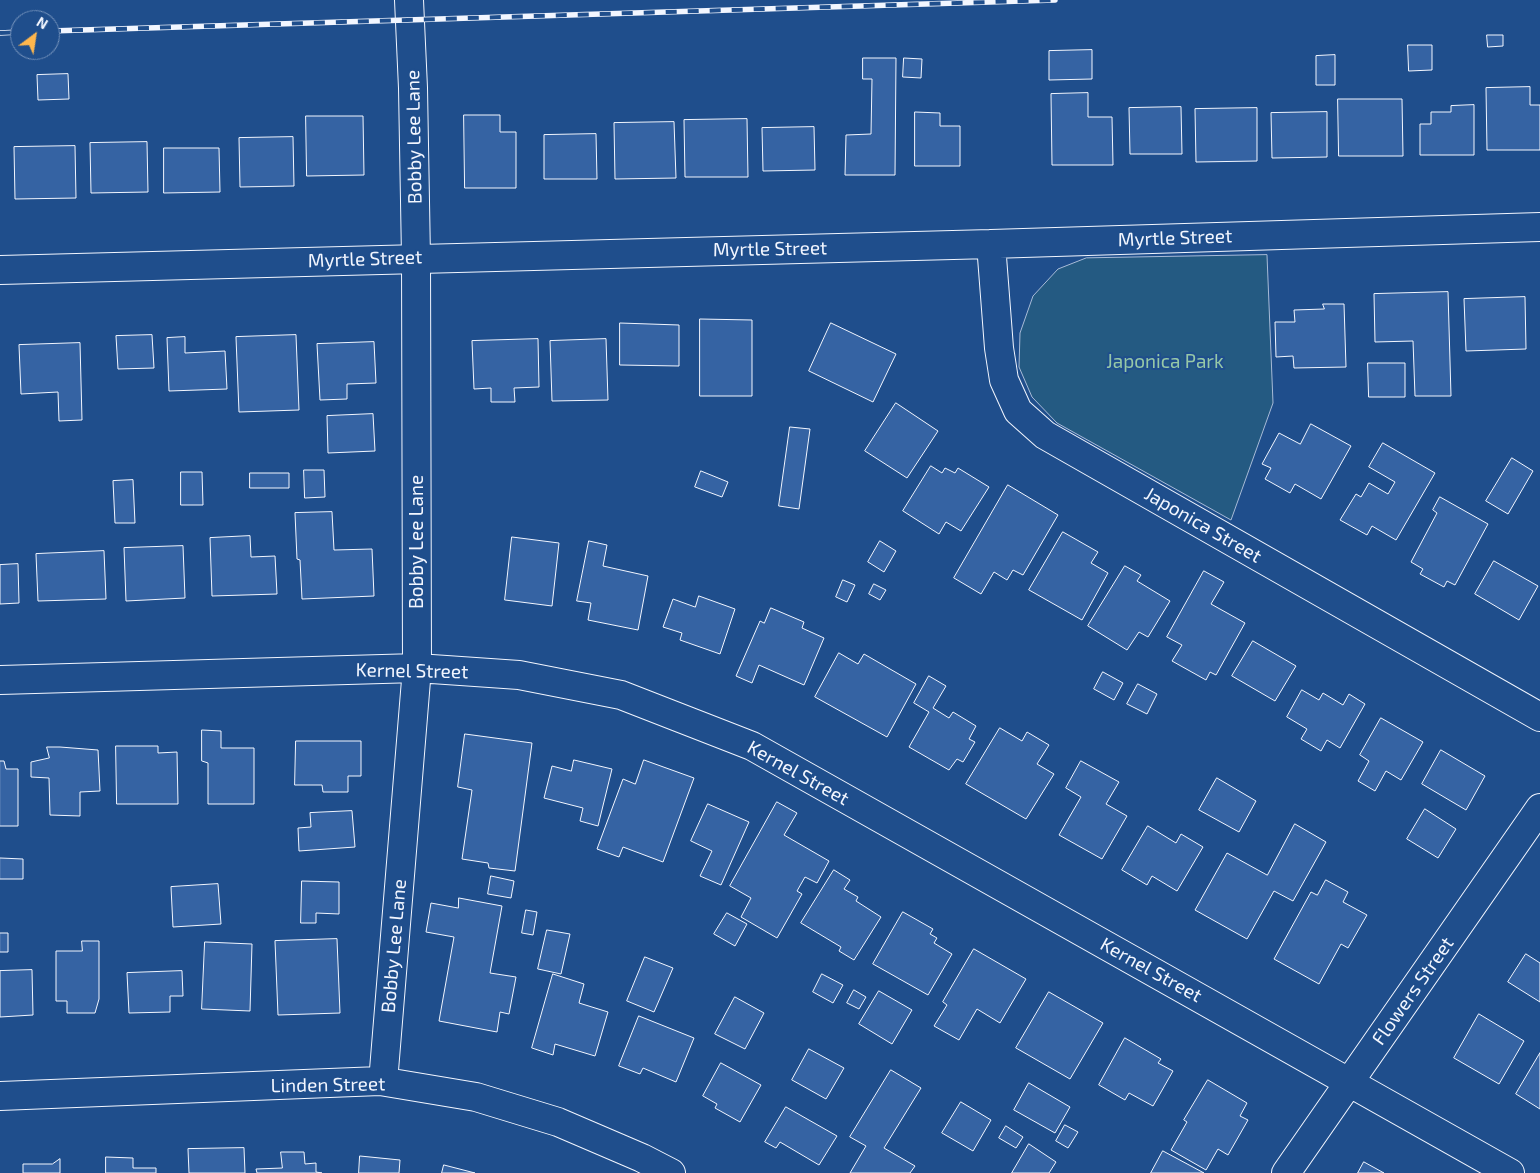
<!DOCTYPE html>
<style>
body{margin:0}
#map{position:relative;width:1540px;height:1173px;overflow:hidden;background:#1f4e8c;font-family:"Exo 2",sans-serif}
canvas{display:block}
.north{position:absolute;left:10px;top:10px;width:50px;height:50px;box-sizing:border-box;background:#1f4e8c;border:1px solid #7391ba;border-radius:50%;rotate:31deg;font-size:14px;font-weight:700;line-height:20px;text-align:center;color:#f2f6ff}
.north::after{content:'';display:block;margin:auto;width:18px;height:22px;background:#ffb74d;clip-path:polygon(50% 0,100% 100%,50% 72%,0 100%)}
</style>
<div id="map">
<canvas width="1540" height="1173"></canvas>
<div class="north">N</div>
</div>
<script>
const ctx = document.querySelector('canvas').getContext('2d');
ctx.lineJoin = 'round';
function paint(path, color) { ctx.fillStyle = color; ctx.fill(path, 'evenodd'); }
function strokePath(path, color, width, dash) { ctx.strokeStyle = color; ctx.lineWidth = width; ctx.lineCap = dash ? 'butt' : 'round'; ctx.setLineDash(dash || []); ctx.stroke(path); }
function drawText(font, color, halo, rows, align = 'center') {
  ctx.font = font + ' "Exo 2",sans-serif'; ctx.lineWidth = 4; ctx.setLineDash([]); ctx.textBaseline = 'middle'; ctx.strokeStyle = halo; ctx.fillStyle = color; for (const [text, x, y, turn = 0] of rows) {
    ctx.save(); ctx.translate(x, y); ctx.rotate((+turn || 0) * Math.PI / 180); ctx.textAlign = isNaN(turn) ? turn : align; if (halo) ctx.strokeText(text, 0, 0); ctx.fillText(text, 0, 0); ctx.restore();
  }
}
const green = new Path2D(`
 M 1267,255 L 1273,403 L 1231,520 L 1057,423 L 1032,397 L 1019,367 L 1020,333 L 1033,296 L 1058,269 L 1086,258 Z`);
paint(green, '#245a82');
strokePath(green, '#a8bbd7', 1);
const building = new Path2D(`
 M 1487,35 L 1503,35 L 1503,46 L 1488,47 Z
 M 1408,45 L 1432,45 L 1432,70 L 1409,71 Z
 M 1092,50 L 1092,79 L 1049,80 L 1049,51 Z
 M 1335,55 L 1335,85 L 1316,85 L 1316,56 Z
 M 863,58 L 896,58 L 895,175 L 845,175 L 846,135 L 871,134 L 872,79 L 863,79 Z
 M 904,58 L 922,59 L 921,78 L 903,77 Z
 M 68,74 L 69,99 L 38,100 L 37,75 Z
 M 1530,87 L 1530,105 L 1540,105 L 1540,150 L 1487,150 L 1486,88 Z
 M 1088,93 L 1088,117 L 1112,117 L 1113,165 L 1052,165 L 1051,94 Z
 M 1338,99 L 1402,99 L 1403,156 L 1339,156 Z
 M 1474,105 L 1474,155 L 1420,155 L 1420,124 L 1431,124 L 1431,112 L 1451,112 L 1451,106 Z
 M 1181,107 L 1182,154 L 1130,154 L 1129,108 Z
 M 1257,108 L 1257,161 L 1196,162 L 1195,109 Z
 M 915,112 L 940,113 L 940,126 L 960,126 L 960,166 L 915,166 Z
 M 1327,112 L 1327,157 L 1272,158 L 1271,113 Z
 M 464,115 L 500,115 L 500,132 L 516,132 L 516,188 L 465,188 Z
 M 306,116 L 363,116 L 364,175 L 307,176 Z
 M 747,119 L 748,177 L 685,177 L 684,120 Z
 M 674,122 L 676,178 L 615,179 L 614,123 Z
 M 814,127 L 815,170 L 763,171 L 762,128 Z
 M 596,134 L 597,179 L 544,179 L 544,135 Z
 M 293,137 L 294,186 L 240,187 L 239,138 Z
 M 147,142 L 148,192 L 91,193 L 90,143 Z
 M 75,146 L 76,198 L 15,199 L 14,147 Z
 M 164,148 L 219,148 L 220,192 L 164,193 Z
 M 1448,292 L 1451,396 L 1415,396 L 1413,341 L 1375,342 L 1374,294 Z
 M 1525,297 L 1526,349 L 1466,351 L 1464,299 Z
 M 1323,304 L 1344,304 L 1346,367 L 1294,368 L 1293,356 L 1276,357 L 1275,322 L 1295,322 L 1294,310 L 1324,309 Z
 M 700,319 L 752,320 L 752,396 L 700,396 Z
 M 620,323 L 679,325 L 679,366 L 620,365 Z
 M 831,323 L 896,354 L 873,402 L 809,371 Z
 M 152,335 L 154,368 L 118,369 L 116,336 Z
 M 296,335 L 299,410 L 239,412 L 236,337 Z
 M 185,337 L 185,353 L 225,351 L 227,389 L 169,391 L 167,338 Z
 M 538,339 L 539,387 L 514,388 L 515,402 L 491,402 L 491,388 L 474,389 L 472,341 Z
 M 606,339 L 608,400 L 552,401 L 550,341 Z
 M 374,342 L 376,383 L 347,384 L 347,399 L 320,400 L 317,344 Z
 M 80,343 L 82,420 L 59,421 L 58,392 L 21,394 L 19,345 Z
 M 1368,363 L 1405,363 L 1405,397 L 1369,397 Z
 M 896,403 L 938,431 L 907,478 L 865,451 Z
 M 373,414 L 375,451 L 328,453 L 327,416 Z
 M 1311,424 L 1351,446 L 1321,499 L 1295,484 L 1290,493 L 1265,479 L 1271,468 L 1262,464 L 1279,433 L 1300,444 Z
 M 790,427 L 810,429 L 799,509 L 779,506 Z
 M 1383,443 L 1435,473 L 1396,540 L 1372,526 L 1367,535 L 1340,520 L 1356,494 L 1361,497 L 1369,483 L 1388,494 L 1395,482 L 1369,467 Z
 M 1512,458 L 1533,471 L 1508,514 L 1486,501 Z
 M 931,466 L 942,473 L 945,468 L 955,473 L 958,468 L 989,487 L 961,531 L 946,522 L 939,534 L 903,511 Z
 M 304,470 L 324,470 L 325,497 L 305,498 Z
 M 701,471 L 728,482 L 722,497 L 695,487 Z
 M 181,472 L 202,472 L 203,505 L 181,505 Z
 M 250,473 L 289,473 L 289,488 L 250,488 Z
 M 133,480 L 135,523 L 115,523 L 113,481 Z
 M 1008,485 L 1058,515 L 1023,575 L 1013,570 L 1007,580 L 994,572 L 981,594 L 954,578 Z
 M 1440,497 L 1488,524 L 1455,585 L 1447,581 L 1444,587 L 1420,574 L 1423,569 L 1411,562 L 1437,513 L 1433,510 Z
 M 332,512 L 334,550 L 372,549 L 374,596 L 302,599 L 300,560 L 297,559 L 295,513 Z
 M 1063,532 L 1098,552 L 1091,563 L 1108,573 L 1082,620 L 1029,590 Z
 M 250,536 L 251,557 L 275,556 L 277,594 L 212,596 L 210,538 Z
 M 512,537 L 559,543 L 552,606 L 505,600 Z
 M 589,541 L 607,545 L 603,566 L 648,576 L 638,630 L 588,620 L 591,603 L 577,601 Z
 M 880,541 L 896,551 L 884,572 L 868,562 Z
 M 183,546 L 185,598 L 126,601 L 124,548 Z
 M 104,551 L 106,599 L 38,601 L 36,554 Z
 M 1494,561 L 1538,586 L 1519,620 L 1475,594 Z
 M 18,564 L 19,603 L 0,604 L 0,565 Z
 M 1125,566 L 1141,575 L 1137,581 L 1170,601 L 1148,637 L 1139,632 L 1127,650 L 1088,626 Z
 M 1204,571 L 1224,582 L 1211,604 L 1245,623 L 1216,675 L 1210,672 L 1206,680 L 1172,661 L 1182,645 L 1167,637 Z
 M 843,580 L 855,585 L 847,602 L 836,597 Z
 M 874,584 L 886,590 L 880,600 L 869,594 Z
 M 699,596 L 735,609 L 720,654 L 680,640 L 682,633 L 663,627 L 673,599 L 695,607 Z
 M 771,608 L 804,622 L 802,628 L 824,638 L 804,685 L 759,665 L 752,683 L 736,676 L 760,621 L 764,623 Z
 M 1253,641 L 1296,666 L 1275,701 L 1232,676 Z
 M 839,653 L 858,664 L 864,654 L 916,684 L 887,737 L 815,697 Z
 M 1103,672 L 1123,683 L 1114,700 L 1094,689 Z
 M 929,676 L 946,686 L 933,708 L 949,718 L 953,712 L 976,726 L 969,739 L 975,742 L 963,762 L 957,759 L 949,770 L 909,747 L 929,712 L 914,703 Z
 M 1138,684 L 1157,694 L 1147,714 L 1127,704 Z
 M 1302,690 L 1319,700 L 1323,693 L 1343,705 L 1349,694 L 1365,704 L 1340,748 L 1327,740 L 1321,751 L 1301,739 L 1307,729 L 1287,717 Z
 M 1381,718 L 1423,742 L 1401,780 L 1386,771 L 1375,791 L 1358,781 L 1369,761 L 1360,755 Z
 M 1000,728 L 1022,741 L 1027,732 L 1049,745 L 1037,764 L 1054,774 L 1026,819 L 966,784 Z
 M 202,730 L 221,731 L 221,748 L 254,748 L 254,804 L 208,804 L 208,763 L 202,761 Z
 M 465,734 L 532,743 L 515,871 L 489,868 L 488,863 L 462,859 L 472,790 L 458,787 Z
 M 296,741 L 361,741 L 361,776 L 348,776 L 348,792 L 323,792 L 322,785 L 295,785 Z
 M 116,746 L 158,746 L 158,753 L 177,752 L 178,804 L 117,804 Z
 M 47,747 L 60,747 L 98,750 L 100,791 L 80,792 L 80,816 L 50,815 L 49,778 L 31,777 L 31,762 L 49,758 Z
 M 1441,750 L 1485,776 L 1466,810 L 1422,784 Z
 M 574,760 L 612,769 L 598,826 L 580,821 L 583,808 L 544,798 L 552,766 L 571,771 Z
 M 644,760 L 694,778 L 663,862 L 623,847 L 619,857 L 597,849 L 623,779 L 635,784 Z
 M 0,761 L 4,761 L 6,769 L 18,769 L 18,826 L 0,826 Z
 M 1081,761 L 1119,782 L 1106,804 L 1127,816 L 1102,859 L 1059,835 L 1081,797 L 1066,788 Z
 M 1217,778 L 1256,801 L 1239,832 L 1199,810 Z
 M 777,802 L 797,813 L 784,835 L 829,861 L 817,883 L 805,877 L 797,891 L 802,894 L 777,938 L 741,917 L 751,898 L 730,886 Z
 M 708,804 L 749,822 L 721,885 L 700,876 L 712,851 L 691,841 Z
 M 1425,809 L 1456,829 L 1438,858 L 1407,839 Z
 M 352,811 L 355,847 L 299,851 L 298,828 L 311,827 L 310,813 Z
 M 1295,824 L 1326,842 L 1293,901 L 1274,891 L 1247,939 L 1195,910 L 1227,853 L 1267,875 Z
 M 1148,826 L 1176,843 L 1181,834 L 1203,847 L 1177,891 L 1152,876 L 1147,885 L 1122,870 Z
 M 0,858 L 23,859 L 23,879 L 0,879 Z
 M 834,870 L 850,880 L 844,889 L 858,897 L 856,901 L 881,917 L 854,960 L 839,951 L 841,947 L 801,923 Z
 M 491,876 L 514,881 L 511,898 L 488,894 Z
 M 1326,880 L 1348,892 L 1343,902 L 1367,915 L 1348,948 L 1341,944 L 1319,984 L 1274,959 L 1311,892 L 1317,895 Z
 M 302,881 L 339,882 L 339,914 L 316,913 L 316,923 L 301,923 Z
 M 218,884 L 221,924 L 173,927 L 171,887 Z
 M 459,898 L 502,906 L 490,973 L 516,977 L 509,1014 L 500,1012 L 497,1032 L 439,1021 L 454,937 L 426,932 L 431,903 L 458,908 Z
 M 526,910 L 537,912 L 533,935 L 522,933 Z
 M 903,912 L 933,929 L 930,934 L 937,938 L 934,943 L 952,954 L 928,995 L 873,964 Z
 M 727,913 L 747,924 L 735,946 L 714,934 Z
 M 547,930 L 570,934 L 561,974 L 538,969 Z
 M 0,933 L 8,933 L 8,952 L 0,952 Z
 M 337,939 L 340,1013 L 278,1015 L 275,941 Z
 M 82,941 L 99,941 L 99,999 L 95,1013 L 67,1013 L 67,1001 L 56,1001 L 56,951 L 82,951 Z
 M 205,942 L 252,944 L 250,1011 L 202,1009 Z
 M 974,949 L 1026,979 L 1000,1023 L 977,1009 L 959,1040 L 934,1026 L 947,1005 L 943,1002 Z
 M 1526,954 L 1540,963 L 1540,1002 L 1508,982 Z
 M 645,957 L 673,968 L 654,1012 L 627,1001 Z
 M 32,970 L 33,1015 L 0,1017 L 0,971 Z
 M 182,971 L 183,996 L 170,996 L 170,1012 L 129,1013 L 127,973 Z
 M 553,974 L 584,984 L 579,1003 L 608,1012 L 595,1056 L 555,1044 L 553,1055 L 532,1048 Z
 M 822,974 L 843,985 L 833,1003 L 813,992 Z
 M 854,990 L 866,997 L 859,1009 L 847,1003 Z
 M 879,991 L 912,1010 L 892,1044 L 859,1024 Z
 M 1049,992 L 1103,1023 L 1070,1079 L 1016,1048 Z
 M 735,997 L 764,1013 L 745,1049 L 715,1034 Z
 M 1479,1014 L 1524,1041 L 1499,1084 L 1454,1058 Z
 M 639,1016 L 694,1038 L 676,1082 L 643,1068 L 640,1074 L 619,1066 Z
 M 1125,1038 L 1161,1059 L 1158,1063 L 1173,1071 L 1153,1106 L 1129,1093 L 1125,1100 L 1099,1085 Z
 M 809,1049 L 844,1068 L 826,1099 L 792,1080 Z
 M 1540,1053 L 1540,1109 L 1516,1094 Z
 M 721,1063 L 761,1085 L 740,1122 L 715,1108 L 717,1104 L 703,1096 Z
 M 891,1070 L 921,1088 L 884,1148 L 915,1166 L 910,1173 L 850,1173 L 866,1146 L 850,1137 Z
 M 1208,1080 L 1247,1103 L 1240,1116 L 1248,1120 L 1228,1155 L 1218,1149 L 1206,1170 L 1171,1150 L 1187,1122 L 1184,1120 Z
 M 1029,1083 L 1070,1107 L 1055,1133 L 1014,1110 Z
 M 961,1102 L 991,1120 L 973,1151 L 942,1133 Z
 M 786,1107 L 837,1136 L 819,1165 L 780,1142 L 776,1148 L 765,1142 Z
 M 1065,1125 L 1078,1132 L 1068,1148 L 1056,1141 Z
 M 1006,1126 L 1023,1137 L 1016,1148 L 999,1138 Z
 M 1029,1144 L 1056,1162 L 1049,1173 L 1012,1173 Z
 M 244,1148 L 245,1173 L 189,1173 L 188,1149 Z
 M 1163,1151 L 1204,1173 L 1151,1173 Z
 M 281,1152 L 304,1152 L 305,1164 L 316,1163 L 316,1172 L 322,1173 L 257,1173 L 256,1169 L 282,1168 Z
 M 360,1156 L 400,1160 L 399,1173 L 359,1173 Z
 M 106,1157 L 133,1158 L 133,1168 L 156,1168 L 156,1173 L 106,1173 Z
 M 60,1159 L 60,1173 L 23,1173 L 23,1164 L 52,1164 Z
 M 1364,1162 L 1384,1173 L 1358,1173 Z
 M 444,1165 L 475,1173 L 442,1173 Z`);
paint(building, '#3563a3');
strokePath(building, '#f2f6ff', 1);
const minor = new Path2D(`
 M 991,244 L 999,348 L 1004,380 L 1018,411 L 1045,435 L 1540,717
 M 0,270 L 991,244 L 1540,227
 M 0,680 L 417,668 L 519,675 L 621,695 L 752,746 L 1510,1173
 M 380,1081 L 384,1070 L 417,668 L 416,258 L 413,88 L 409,0
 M 0,1096 L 380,1081 L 476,1097 L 558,1122 L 642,1158 L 671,1173
 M 1286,1173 L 1540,808`);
strokePath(minor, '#f2f6ff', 30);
strokePath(minor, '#1f4e8c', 28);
const rail = new Path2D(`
 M 50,31 L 1055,0
 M 0,33 L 20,32`);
strokePath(rail, '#f2f6ff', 5.5);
strokePath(rail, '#1f4e8c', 4, [11]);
drawText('19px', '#f2f6ff', '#1f4e8c', [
 ["Bobby Lee Lane",414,137,-91],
 ["Myrtle Street",1175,238,-2],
 ["Myrtle Street",770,249,-1],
 ["Myrtle Street",365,259,-2],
 ["Japonica Street",1203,525,30],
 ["Bobby Lee Lane",417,542,-90],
 ["Kernel Street",412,671,1],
 ["Kernel Street",798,773,29],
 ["Bobby Lee Lane",394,946,-85],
 ["Kernel Street",1151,970,29],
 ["Flowers Street",1413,991,-55],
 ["Linden Street",328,1085,-1]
]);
drawText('19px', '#97c8a6', '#1f4e8c', [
 ["Japonica Park",1165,362]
]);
</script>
